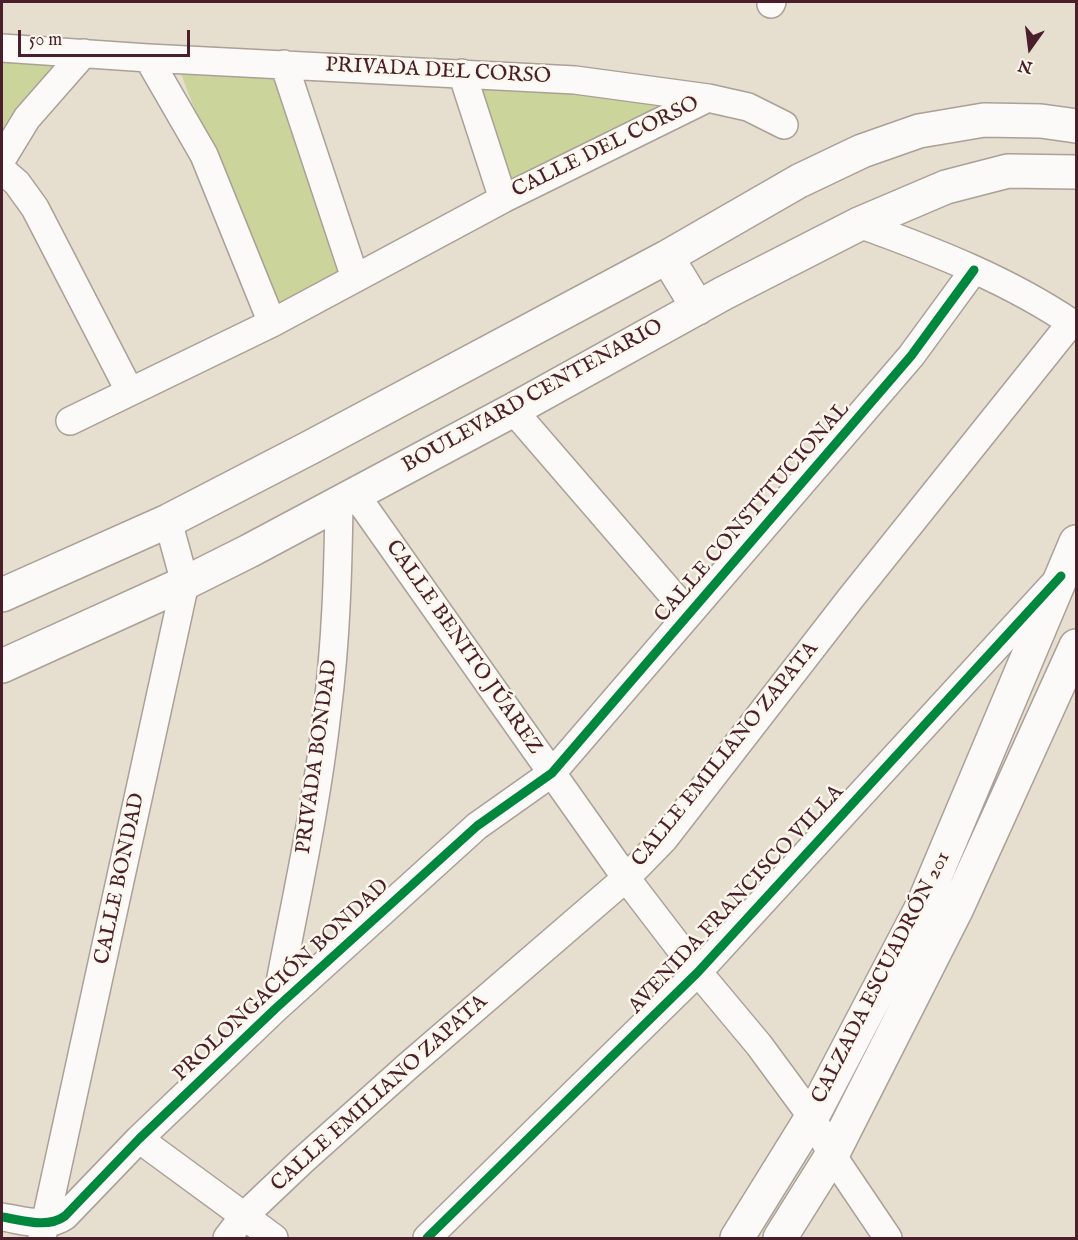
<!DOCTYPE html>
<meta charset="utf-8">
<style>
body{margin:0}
#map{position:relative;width:1078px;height:1240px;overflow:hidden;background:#e6dece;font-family:"IM FELL English",serif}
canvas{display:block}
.frame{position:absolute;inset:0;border:3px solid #4a1f2b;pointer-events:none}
.north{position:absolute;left:1000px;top:18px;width:60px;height:60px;-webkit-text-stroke:4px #fbf7ec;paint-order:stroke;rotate:194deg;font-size:16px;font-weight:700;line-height:24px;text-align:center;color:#4a1f2b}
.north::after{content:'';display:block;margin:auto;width:21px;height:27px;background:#4a1f2b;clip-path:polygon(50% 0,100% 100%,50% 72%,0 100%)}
.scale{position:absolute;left:18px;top:30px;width:172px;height:27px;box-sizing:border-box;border:3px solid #4a1f2b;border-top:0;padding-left:8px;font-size:18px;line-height:21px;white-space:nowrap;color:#4a1f2b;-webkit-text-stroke:4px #fbf7ec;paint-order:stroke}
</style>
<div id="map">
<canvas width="1078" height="1240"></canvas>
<div class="frame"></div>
<div class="north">N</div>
<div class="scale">50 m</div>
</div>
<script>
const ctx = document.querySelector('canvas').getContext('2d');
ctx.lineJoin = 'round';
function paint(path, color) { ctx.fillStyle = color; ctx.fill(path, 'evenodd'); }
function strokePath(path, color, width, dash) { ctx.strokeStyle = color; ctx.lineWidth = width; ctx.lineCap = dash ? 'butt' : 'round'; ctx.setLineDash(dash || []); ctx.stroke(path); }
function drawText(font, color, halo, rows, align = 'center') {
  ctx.font = font + ' "IM FELL English",serif'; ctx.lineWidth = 5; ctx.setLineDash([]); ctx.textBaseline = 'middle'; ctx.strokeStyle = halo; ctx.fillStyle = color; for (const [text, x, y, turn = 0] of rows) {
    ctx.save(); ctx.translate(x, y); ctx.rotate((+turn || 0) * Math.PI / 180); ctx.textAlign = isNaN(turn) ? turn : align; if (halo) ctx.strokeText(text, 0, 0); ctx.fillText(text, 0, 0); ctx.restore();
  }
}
paint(new Path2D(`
 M 2,62 L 63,62 L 2,142 Z
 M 179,69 L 273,72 L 342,277 L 274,313 Z
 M 479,82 L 674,106 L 510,186 Z`), '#cbd59b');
const minor = new Path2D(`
 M 771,4 L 772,2
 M 2,48 L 148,58 L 575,80 L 708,98 L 748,107 L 784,125
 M 148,58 L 204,155 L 272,323
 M 284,64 L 355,278
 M 462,73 L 503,199
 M 2,159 L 27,118 L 84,53
 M 2,170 L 17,183 L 35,208 L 130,392
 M 859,224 C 934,251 1011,281 1076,326
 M 513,410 L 689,614
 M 70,421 L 272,323 L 503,199 L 708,98
 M 355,494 L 626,878 L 698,972 L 759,1045 L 812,1117 L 832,1155 L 888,1238
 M 275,1009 C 293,911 316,812 327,712 C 336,642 338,573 339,502
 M 139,1139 L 274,1238
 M 2,1217 C 22,1220 47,1229 65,1216 L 139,1139 L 275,1009 L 477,826 L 552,773 L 911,356 L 974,270
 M 42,1238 L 185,583 L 168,521
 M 227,1238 L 244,1216 L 302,1161 L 408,1066 L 626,878 L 664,839 L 850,599 L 1071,323
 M 427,1238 L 698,972 L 1053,585`);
const major = new Path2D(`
 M 667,257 L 698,308
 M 2,595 L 168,521 L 311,447 L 667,257 L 799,181 L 862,151 L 919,131 L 984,120 L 1041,121 L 1076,126
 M 2,666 L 185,583 L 249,551 L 513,410 L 724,293 L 859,224 L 946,187 L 1008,171 L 1076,172
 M 737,1238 L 812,1117 L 923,905 L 1076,542
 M 780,1238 L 832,1155 L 957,908 L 1076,646`);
strokePath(minor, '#aaa098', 30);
strokePath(major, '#aaa098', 36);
strokePath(minor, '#fbfaf8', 27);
strokePath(major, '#fbfaf8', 33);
strokePath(new Path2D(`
 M 2,1217 C 22,1220 47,1229 65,1216 L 139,1139 L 275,1009 L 477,826 L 552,773 L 911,356 L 974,270
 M 427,1238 L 698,972 L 1061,576`), '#00873e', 9);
drawText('21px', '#4a1f2b', '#fbf7ec', [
 ["PRIVADA DEL CORSO",438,72,3],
 ["CALLE DEL CORSO",606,148,-26],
 ["BOULEVARD CENTENARIO",533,397,-29],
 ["CALLE CONSTITUCIONAL",753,513,-49],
 ["CALLE BENITO JÚAREZ",463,648,55],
 ["CALLE EMILIANO ZAPATA",726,755,-51],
 ["PRIVADA BONDAD",318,757,-82],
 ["CALLE BONDAD",121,879,-78],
 ["AVENIDA FRANCISCO VILLA",737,900,-47],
 ["CALZADA ESCUADRÓN 201",882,978,-63],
 ["PROLONGACIÓN BONDAD",282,981,-43],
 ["CALLE EMILIANO ZAPATA",380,1094,-42]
]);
</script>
